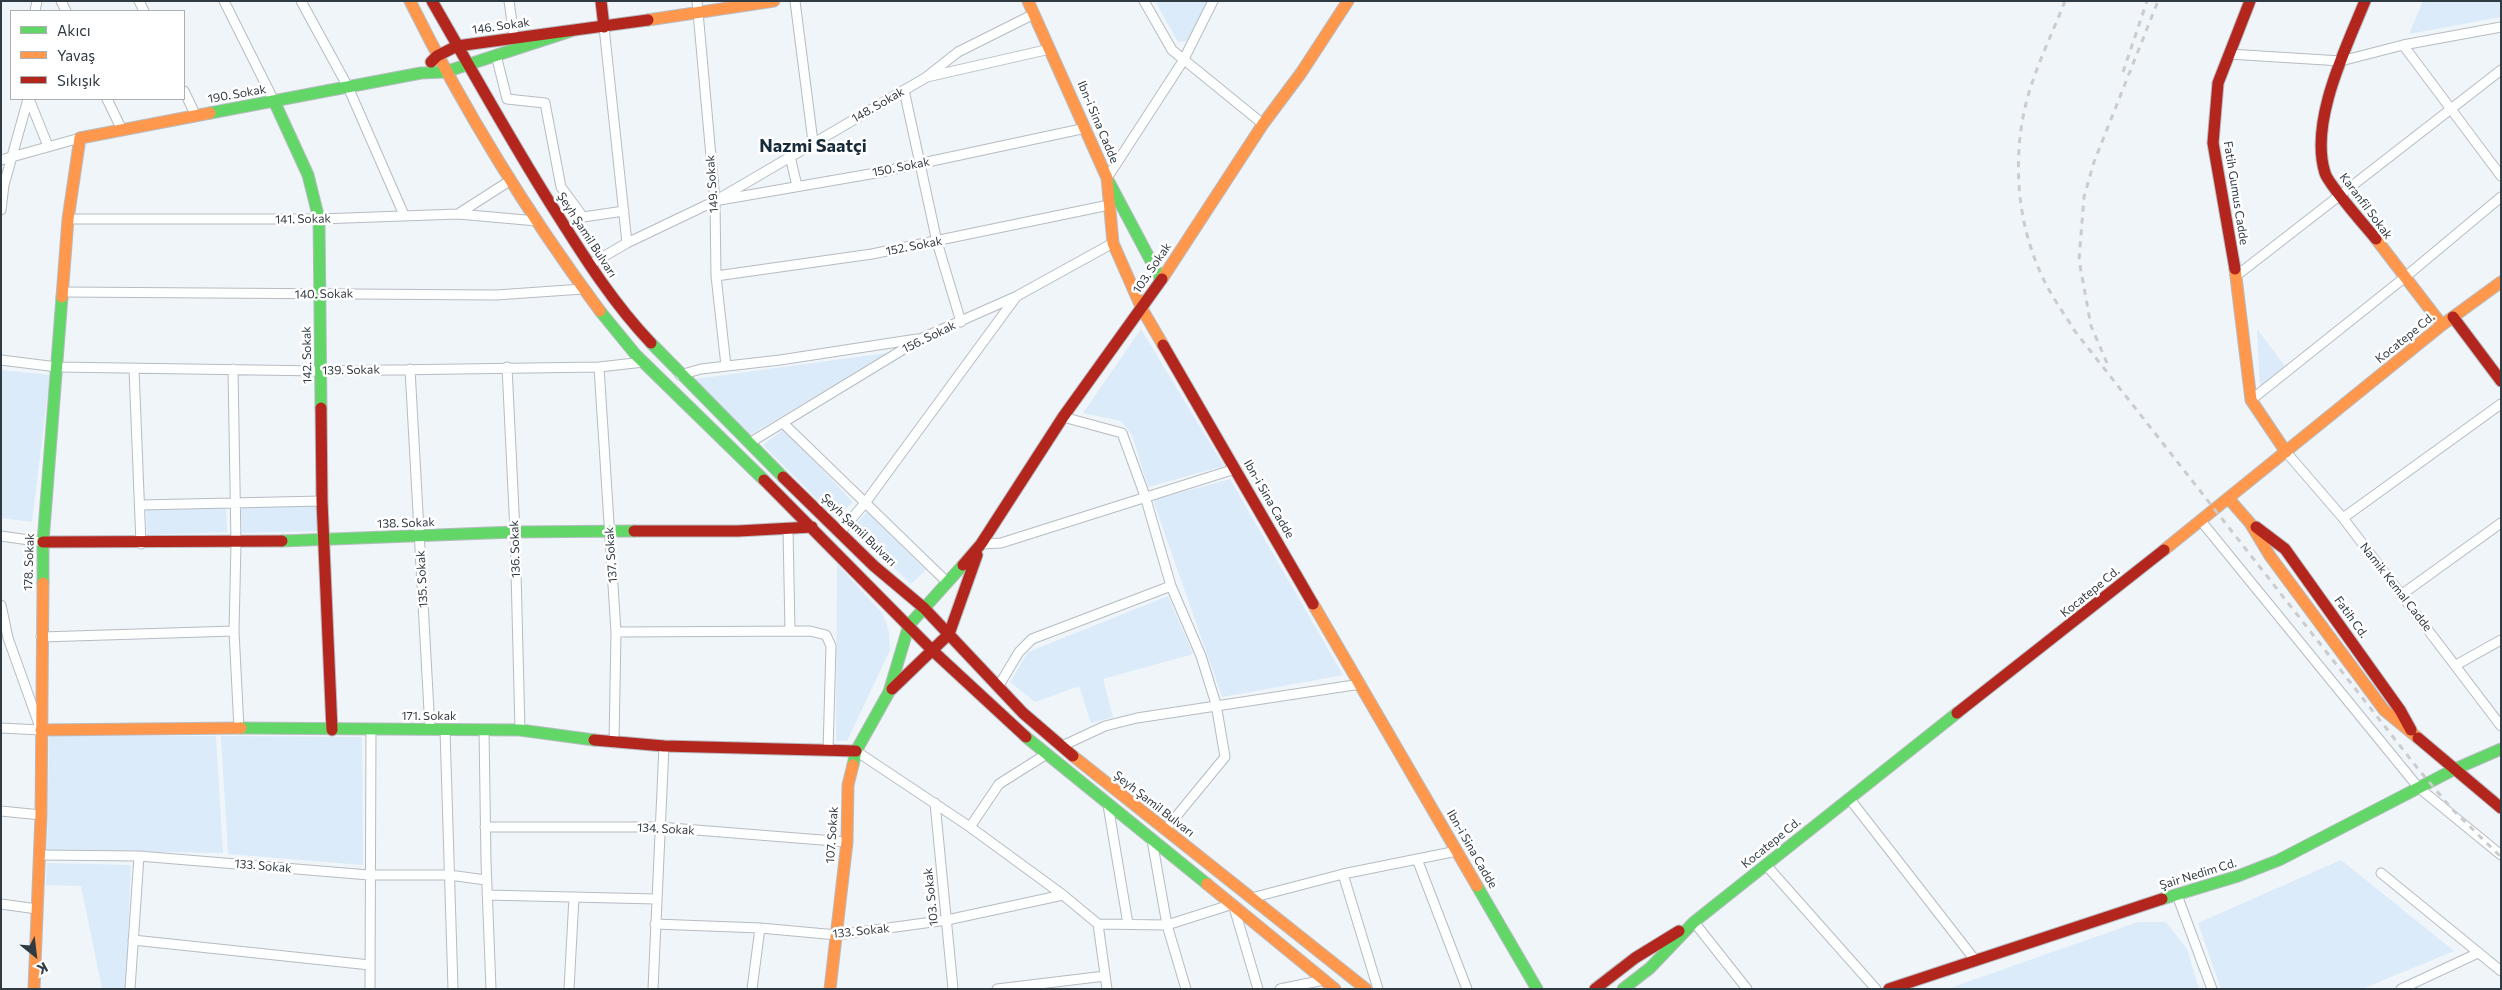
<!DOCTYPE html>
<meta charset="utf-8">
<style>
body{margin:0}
#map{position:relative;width:2502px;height:990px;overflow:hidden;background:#f0f5fa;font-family:Commissioner,sans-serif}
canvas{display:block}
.frame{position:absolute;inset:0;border:2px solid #303a42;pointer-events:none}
.legend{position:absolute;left:10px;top:10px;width:175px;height:90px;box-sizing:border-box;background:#fff;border:1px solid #acb0b3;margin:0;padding:6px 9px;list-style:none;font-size:15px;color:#303a42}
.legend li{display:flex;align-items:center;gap:10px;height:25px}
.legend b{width:25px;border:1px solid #acb0b3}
.north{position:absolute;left:10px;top:930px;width:50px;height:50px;-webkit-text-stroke:4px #fff;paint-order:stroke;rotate:151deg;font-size:14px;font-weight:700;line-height:20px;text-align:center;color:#303a42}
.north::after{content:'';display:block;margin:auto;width:18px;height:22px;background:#303a42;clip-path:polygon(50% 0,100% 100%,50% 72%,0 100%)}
</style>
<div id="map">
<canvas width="2502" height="990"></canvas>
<div class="frame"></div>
<ul class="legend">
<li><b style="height:6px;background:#63d668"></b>Akıcı</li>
<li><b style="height:6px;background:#ff974d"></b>Yavaş</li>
<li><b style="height:6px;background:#b3261e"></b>Sıkışık</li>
</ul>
<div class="north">K</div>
</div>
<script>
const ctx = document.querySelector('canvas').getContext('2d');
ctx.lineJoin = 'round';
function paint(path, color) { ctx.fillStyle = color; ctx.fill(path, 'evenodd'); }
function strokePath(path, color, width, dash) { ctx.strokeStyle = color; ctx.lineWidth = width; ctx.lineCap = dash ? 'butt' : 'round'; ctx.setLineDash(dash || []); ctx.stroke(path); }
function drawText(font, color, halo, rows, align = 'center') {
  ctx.font = font + ' Commissioner,sans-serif'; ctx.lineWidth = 5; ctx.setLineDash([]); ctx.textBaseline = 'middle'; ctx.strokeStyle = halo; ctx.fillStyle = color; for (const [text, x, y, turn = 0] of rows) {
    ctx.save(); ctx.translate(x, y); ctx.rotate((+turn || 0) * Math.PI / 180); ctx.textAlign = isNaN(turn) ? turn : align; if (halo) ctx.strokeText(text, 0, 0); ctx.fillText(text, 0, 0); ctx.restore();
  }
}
paint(new Path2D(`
 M 1155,1 L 1208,1 L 1187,41 L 1178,42 Z
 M 2423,1 L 2501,1 L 2501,17 L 2409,34 Z
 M 1141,329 L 1224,466 L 1148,487 L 1132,435 L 1121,421 L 1083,413 Z
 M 2257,329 L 2285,366 L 2260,388 Z
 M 887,353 L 750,435 L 695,379 Z
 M 1,370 L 50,375 L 32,522 L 1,518 Z
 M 784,429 L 853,502 L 836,518 L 763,445 Z
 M 1230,479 L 1343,675 L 1222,697 L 1153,500 Z
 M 317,505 L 318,531 L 242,533 L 241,508 Z
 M 226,506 L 227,532 L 147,535 L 146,510 Z
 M 867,512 L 926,570 L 911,584 L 852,528 Z
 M 837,564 L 883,614 L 889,632 L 890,650 L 847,741 L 836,741 Z
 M 1168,596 L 1193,654 L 1103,679 L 1113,717 L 1091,723 L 1079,686 L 1035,702 L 1010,682 L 1028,652 Z
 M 49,736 L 216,736 L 223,853 L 47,850 Z
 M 221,736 L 362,737 L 363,865 L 228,854 Z
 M 2341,860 L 2454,951 L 2362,989 L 2221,989 L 2198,923 Z
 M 47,863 L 131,865 L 126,989 L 102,989 L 81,886 L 46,885 Z
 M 2138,922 L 2166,922 L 2187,949 L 2199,989 L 1947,989 Z`), '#dbebf9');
const street = new Path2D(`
 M 61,1 L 66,11
 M 139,1 L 144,11
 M 224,1 L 274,101
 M 301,1 L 348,87 L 404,215
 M 509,1 L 514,37
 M 697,1 L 715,201 L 716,276 L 726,366
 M 795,1 L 813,142
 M 1144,1 L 1172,50 L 1263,124
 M 35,11 L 37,1
 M 604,27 L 627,243
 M 2403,45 L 2501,176
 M 2229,54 L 2341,61 L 2403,45 L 2501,27
 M 496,55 L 507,99 L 545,103 L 561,187 L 583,217 L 624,211
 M 927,77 L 1050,49
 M 904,90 L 937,242 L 961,322
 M 184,91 L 196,116
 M 29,99 L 48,146
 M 107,99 L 122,130
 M 790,156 L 797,186
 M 1,160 L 80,138
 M 1107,178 L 1183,61 L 1213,1
 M 720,200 L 876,173 L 1086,128
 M 1,210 L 4,185 L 28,99
 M 458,214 L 511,180
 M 68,219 L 319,219 L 458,214 L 537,221
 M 589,265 L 627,243 L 715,201 L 925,78 L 958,52 L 1034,14
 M 716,276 L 872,254 L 1109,205
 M 2236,276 L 2501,70
 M 64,292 L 496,295 L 583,289
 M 1,360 L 57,367 L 321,371 L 599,367 L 644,362
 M 507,367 L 515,532 L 520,730
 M 599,367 L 616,632 L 614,743
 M 134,369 L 141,544
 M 233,369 L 236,543 L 234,631 L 239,729
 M 410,369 L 430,729
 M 680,375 L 701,369 L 780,360 L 917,339
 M 2251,400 L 2404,278 L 2501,197
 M 1063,417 L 1122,433 L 1145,496 L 1171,586 L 1201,656 L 1216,704 L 1225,757 L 1165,830
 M 783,423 L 948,583
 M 751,442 L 922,338 L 1017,296 L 1113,243
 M 2286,452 L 2343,518 L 2501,726
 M 140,505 L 322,501
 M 2343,518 L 2501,404
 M 2201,521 L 2418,787 L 2501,855
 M 788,529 L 790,631
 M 841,531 L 865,503 L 1016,297
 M 1,536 L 43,542
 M 981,544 L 1001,543 L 1235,469
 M 2401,595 L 2501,523
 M 1,605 L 8,638 L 41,730 L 1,728
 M 616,632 L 810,631 L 826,635 L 831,646 L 828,751
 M 41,637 L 234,631
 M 2456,665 L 2501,640
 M 998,687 L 1019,652 L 1032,639 L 1171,586
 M 445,730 L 453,989
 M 484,730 L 486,861 L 491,989
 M 1062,746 L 1105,726 L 1137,718 L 1361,684
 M 856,751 L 970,827 L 999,784 L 1045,755
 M 1849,798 L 1975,960
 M 935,803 L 953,989
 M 1108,805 L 1128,924
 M 1,811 L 41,815
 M 485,827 L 658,827 L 847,842
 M 970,827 L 1063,895 L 1098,924 L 1167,925 L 1233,904 L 1258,989
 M 1152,840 L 1167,925 L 1186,989
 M 39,855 L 139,856 L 369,875 L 449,875 L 486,880
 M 1417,859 L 1467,989
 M 1766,865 L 1876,989
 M 2381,873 L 2501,971
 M 1343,874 L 1378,989
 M 487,895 L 656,899
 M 2177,895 L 2212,989
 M 1251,898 L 1343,874 L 1457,851
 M 1,904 L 37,909
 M 1694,922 L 1747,989
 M 655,924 L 760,928 L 837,935 L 947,920 L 1063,895
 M 1098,924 L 1107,989
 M 133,940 L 370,965
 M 130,989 L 139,856
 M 370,989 L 371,730
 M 569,989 L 574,897
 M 653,989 L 664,746
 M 752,989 L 760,928
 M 997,989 L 1105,976
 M 1280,989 L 1324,980
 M 2401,989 L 2478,953`);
const fast = new Path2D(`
 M 274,101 L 308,175 L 319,219 L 321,408
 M 210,113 L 421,73 L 445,72 L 571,31
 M 1109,182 L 1161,280
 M 600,311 L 636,355 L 764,480
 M 651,343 L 783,477
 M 282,541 L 514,532 L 634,531
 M 43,583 L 43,542 L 62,297
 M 241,728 L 520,730 L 594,740
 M 1026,737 L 1207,884
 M 853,765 L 856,751 L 889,692 L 909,625 L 963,565
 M 1477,886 L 1537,989
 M 2162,899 L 2238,876 L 2279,860 L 2455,769 L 2501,749
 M 1623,989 L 1650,968 L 1694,922 L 1957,713`);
const slow = new Path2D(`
 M 410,1 C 464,110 528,214 600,311
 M 1028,1 L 1107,178 L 1113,243 L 1142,309 L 1163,345
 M 648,20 L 774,1
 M 2376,239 L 2442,325
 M 2235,269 L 2251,400 L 2286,452
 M 1162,279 L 1263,124 L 1301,73 L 1348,1
 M 62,297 L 68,219 L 80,138 L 210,113
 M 2229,499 L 2250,523 L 2270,556 L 2384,710 L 2418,738
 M 2164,550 L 2442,325 L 2501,282
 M 1313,604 L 1477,886
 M 41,730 L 241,728
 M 1073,756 L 1366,989
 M 1207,884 L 1335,989
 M 34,989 L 41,815 L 43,583
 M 830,989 L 847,842 L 848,785 L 853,765`);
const jam = new Path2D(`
 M 432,1 C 473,72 513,145 557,214 C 586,260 614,304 651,343
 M 601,1 L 604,27
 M 2365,1 C 2346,48 2309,122 2325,173 C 2328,184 2366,227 2376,239
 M 431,62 L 437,56 L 457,46 L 648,20
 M 2235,269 L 2213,143 L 2218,83 L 2250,1
 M 2453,317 L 2501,381
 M 1163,345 L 1313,604
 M 321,408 L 322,501 L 332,730
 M 783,477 L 874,566 L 924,608 L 1023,713 L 1073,756
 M 764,480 L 933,651 L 1026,737
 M 2256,527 L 2285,549 L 2400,710 L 2411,730
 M 634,531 L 738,531 L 812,527
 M 43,542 L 282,541
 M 963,565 L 981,544 L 1063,417 L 1162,279
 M 892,689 L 949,634 L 977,555
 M 1957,713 L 2164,550
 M 2418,738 L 2501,808
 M 594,740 L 664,746 L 856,751
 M 1595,989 L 1635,958 L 1679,931
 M 1889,989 L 2162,899`);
strokePath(street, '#b6bcc2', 11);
strokePath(fast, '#b6bcc2', 13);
strokePath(slow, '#b6bcc2', 13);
strokePath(jam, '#b6bcc2', 13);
strokePath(street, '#fdfefe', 9);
strokePath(fast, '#63d668', 11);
strokePath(slow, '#ff974d', 11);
strokePath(jam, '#b3261e', 11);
strokePath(new Path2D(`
 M 2065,1 C 2051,37 2032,74 2024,112 C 2012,171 2019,234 2048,288 C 2056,303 2066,316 2074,330 L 2419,770 L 2452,809 L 2501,857
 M 2123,72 L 2147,1
 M 2107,363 L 2091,326 L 2079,260 L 2084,197 L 2094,162 L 2158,1`), '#caccce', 3, [6, 6]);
drawText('12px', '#303a42', '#fff', [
 ["146. Sokak",501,26,-8],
 ["190. Sokak",237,94,-10],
 ["148. Sokak",878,105,-30],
 ["Ibn-i Sina Cadde",1098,122,67],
 ["150. Sokak",901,167,-11],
 ["149. Sokak",712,184,-94],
 ["Fatih Gumus Cadde",2236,193,81],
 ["Karanfil Sokak",2366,206,53],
 ["141. Sokak",303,219,-1],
 ["Şeyh Şamil Bulvarı",587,235,57],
 ["152. Sokak",914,246,-11],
 ["103. Sokak",1152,268,-56],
 ["140. Sokak",324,294,-1],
 ["156. Sokak",929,337,-26],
 ["Kocatepe Cd.",2405,338,-39],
 ["142. Sokak",307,355,-91],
 ["139. Sokak",351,370,-1],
 ["Ibn-i Sina Cadde",1269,499,60],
 ["138. Sokak",406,523,-2],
 ["Şeyh Şamil Bulvarı",859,530,44],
 ["136. Sokak",515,549,-92],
 ["137. Sokak",611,555,-94],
 ["178. Sokak",29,562,-88],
 ["135. Sokak",422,579,-93],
 ["Namik Kemal Cadde",2396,587,52],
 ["Kocatepe Cd.",2090,592,-39],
 ["Fatih Cd.",2351,617,54],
 ["171. Sokak",429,716],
 ["Şeyh Şamil Bulvarı",1154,804,38],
 ["134. Sokak",666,829,3],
 ["107. Sokak",832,835,-86],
 ["Kocatepe Cd.",1771,843,-39],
 ["Ibn-i Sina Cadde",1472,849,60],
 ["133. Sokak",263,866,5],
 ["Şair Nedim Cd.",2198,874,-17],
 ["103. Sokak",931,897,-96],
 ["133. Sokak",861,931,-6]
]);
drawText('bold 18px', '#182b3a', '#fff', [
 ["Nazmi Saatçi",813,146]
]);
</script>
